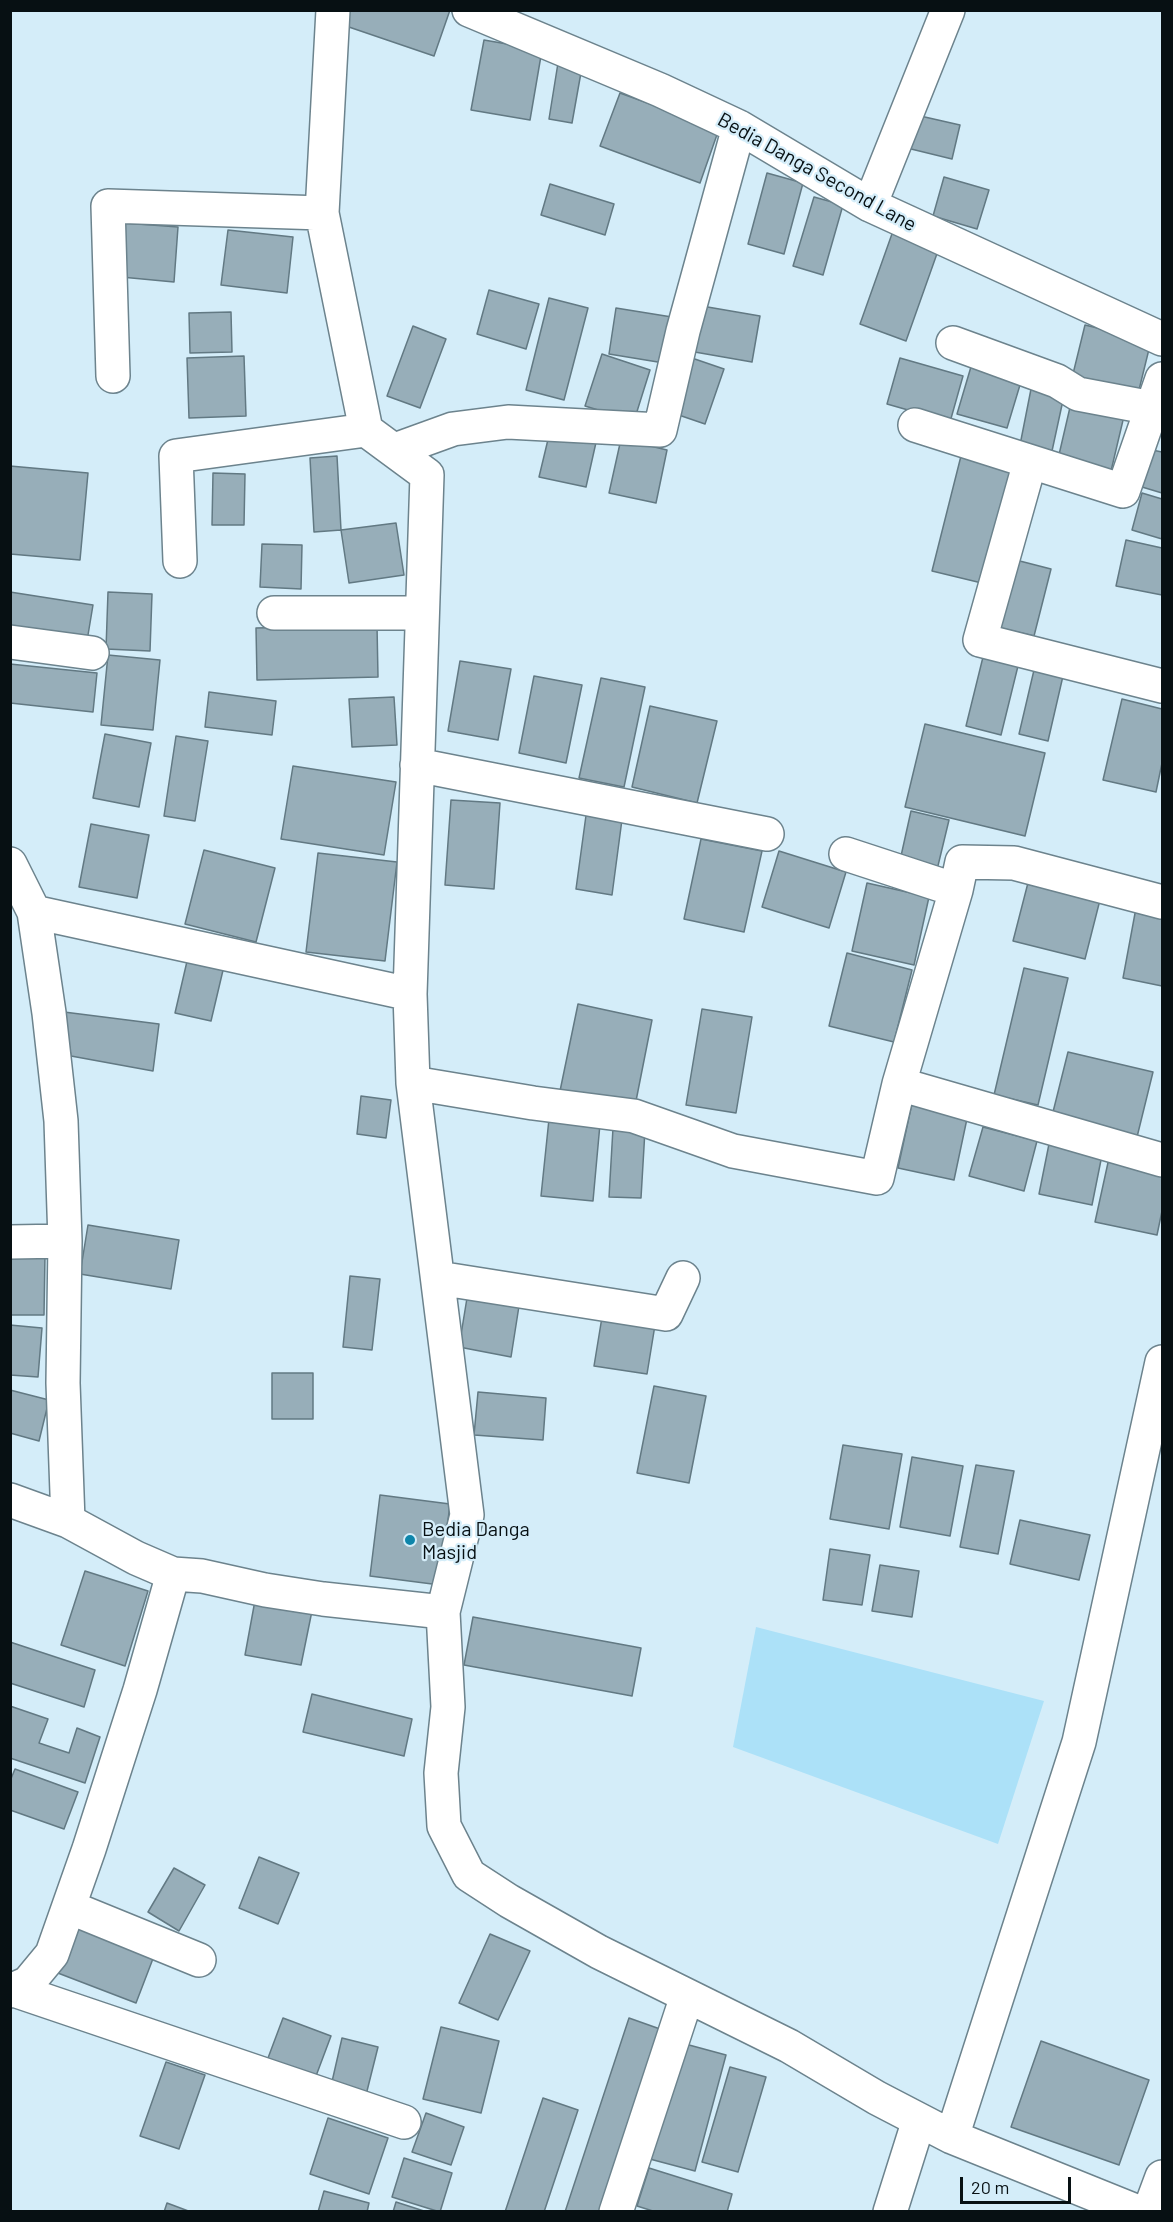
<!DOCTYPE html>
<style>
body{margin:0}
#map{position:relative;width:1173px;height:2222px;overflow:hidden;background:#d4edf9;font-family:Barlow,sans-serif}
canvas{display:block}
.frame{position:absolute;inset:0;border:12px solid #071013;pointer-events:none}
.scale{position:absolute;left:960px;top:2177px;width:111px;height:27px;box-sizing:border-box;border:3px solid #071013;border-top:0;padding-left:8px;font-size:18px;line-height:21px;white-space:nowrap;color:#071013;-webkit-text-stroke:4px #d4edf9;paint-order:stroke}
</style>
<div id="map">
<canvas width="1173" height="2222"></canvas>
<div class="frame"></div>
<div class="scale">20 m</div>
</div>
<script>
const ctx = document.querySelector('canvas').getContext('2d');
ctx.lineJoin = 'round';
function paint(path, color) { ctx.fillStyle = color; ctx.fill(path, 'evenodd'); }
function strokePath(path, color, width, dash) { ctx.strokeStyle = color; ctx.lineWidth = width; ctx.lineCap = dash ? 'butt' : 'round'; ctx.setLineDash(dash || []); ctx.stroke(path); }
function drawText(font, color, halo, rows, align = 'center') {
  ctx.font = font + ' Barlow,sans-serif'; ctx.lineWidth = 4.5; ctx.setLineDash([]); ctx.textBaseline = 'middle'; ctx.strokeStyle = halo; ctx.fillStyle = color; for (const [text, x, y, turn = 0] of rows) {
    ctx.save(); ctx.translate(x, y); ctx.rotate((+turn || 0) * Math.PI / 180); ctx.textAlign = isNaN(turn) ? turn : align; if (halo) ctx.strokeText(text, 0, 0); ctx.fillText(text, 0, 0); ctx.restore();
  }
}
paint(new Path2D(`
 M 756,1627 L 1044,1701 L 998,1844 L 733,1747 Z`), '#ace1f8');
const building = new Path2D(`
 M 348,10 L 450,10 L 434,56 L 343,25 Z
 M 484,40 L 542,50 L 530,120 L 471,110 Z
 M 558,63 L 582,67 L 572,123 L 549,119 Z
 M 620,93 L 719,129 L 700,183 L 600,146 Z
 M 916,115 L 960,125 L 952,159 L 907,148 Z
 M 767,173 L 803,183 L 784,254 L 748,244 Z
 M 944,177 L 989,190 L 977,229 L 933,216 Z
 M 550,184 L 614,204 L 605,235 L 541,215 Z
 M 814,197 L 843,205 L 823,275 L 793,266 Z
 M 125,223 L 178,227 L 174,282 L 121,277 Z
 M 228,230 L 293,237 L 287,293 L 221,285 Z
 M 893,231 L 939,248 L 906,341 L 860,324 Z
 M 489,290 L 539,304 L 526,349 L 477,334 Z
 M 549,298 L 588,308 L 564,400 L 526,390 Z
 M 696,305 L 760,316 L 752,362 L 689,351 Z
 M 616,308 L 678,318 L 670,364 L 609,354 Z
 M 231,312 L 232,352 L 190,353 L 189,313 Z
 M 1085,325 L 1151,341 L 1137,398 L 1071,382 Z
 M 413,326 L 446,339 L 420,408 L 387,396 Z
 M 602,354 L 650,370 L 634,421 L 585,406 Z
 M 244,356 L 246,416 L 189,418 L 187,358 Z
 M 686,356 L 724,369 L 705,424 L 667,411 Z
 M 900,358 L 963,376 L 950,422 L 887,404 Z
 M 973,360 L 1023,375 L 1007,428 L 957,414 Z
 M 1032,384 L 1065,391 L 1052,451 L 1020,445 Z
 M 1071,403 L 1124,416 L 1111,471 L 1058,459 Z
 M 551,427 L 597,438 L 586,487 L 539,477 Z
 M 621,439 L 667,450 L 656,503 L 609,493 Z
 M 1152,450 L 1162,452 L 1162,493 L 1142,487 Z
 M 962,452 L 1019,466 L 990,585 L 932,571 Z
 M 337,456 L 341,530 L 314,532 L 310,458 Z
 M 10,466 L 88,473 L 80,560 L 10,554 Z
 M 213,473 L 245,474 L 244,525 L 212,525 Z
 M 1142,493 L 1162,499 L 1162,539 L 1132,530 Z
 M 396,523 L 404,575 L 349,583 L 341,530 Z
 M 1126,540 L 1162,548 L 1162,595 L 1116,586 Z
 M 262,544 L 302,545 L 301,589 L 260,587 Z
 M 1012,559 L 1051,569 L 1034,636 L 996,627 Z
 M 10,592 L 93,605 L 86,647 L 10,635 Z
 M 108,592 L 152,594 L 150,651 L 106,649 Z
 M 377,625 L 378,677 L 257,680 L 256,628 Z
 M 108,655 L 160,660 L 153,730 L 101,725 Z
 M 983,657 L 1018,666 L 1001,735 L 966,726 Z
 M 460,661 L 511,669 L 498,740 L 448,731 Z
 M 10,664 L 97,673 L 93,712 L 10,703 Z
 M 1034,670 L 1063,676 L 1048,741 L 1019,734 Z
 M 534,676 L 582,685 L 566,763 L 519,753 Z
 M 601,678 L 645,687 L 624,787 L 579,778 Z
 M 209,692 L 276,701 L 272,735 L 205,727 Z
 M 394,697 L 397,745 L 352,747 L 349,699 Z
 M 1122,699 L 1162,709 L 1162,763 L 1156,792 L 1103,780 Z
 M 650,706 L 717,721 L 697,803 L 632,787 Z
 M 925,724 L 1045,753 L 1025,836 L 905,807 Z
 M 105,734 L 151,743 L 139,807 L 93,798 Z
 M 176,736 L 208,741 L 195,821 L 164,816 Z
 M 293,766 L 396,782 L 384,855 L 281,839 Z
 M 451,800 L 500,803 L 494,889 L 445,885 Z
 M 587,808 L 623,812 L 612,895 L 576,889 Z
 M 911,811 L 949,820 L 936,874 L 899,865 Z
 M 91,824 L 149,835 L 137,898 L 79,887 Z
 M 701,839 L 762,851 L 744,932 L 684,919 Z
 M 204,850 L 275,868 L 256,942 L 185,924 Z
 M 779,851 L 846,872 L 829,928 L 762,907 Z
 M 318,853 L 397,862 L 385,961 L 306,952 Z
 M 1030,875 L 1102,892 L 1085,959 L 1013,941 Z
 M 867,883 L 929,897 L 914,965 L 852,951 Z
 M 1136,908 L 1162,914 L 1162,986 L 1123,978 Z
 M 847,953 L 912,970 L 894,1042 L 829,1026 Z
 M 188,957 L 224,966 L 211,1021 L 175,1013 Z
 M 1024,968 L 1068,978 L 1038,1105 L 994,1095 Z
 M 578,1004 L 652,1020 L 635,1106 L 560,1091 Z
 M 702,1009 L 752,1017 L 736,1113 L 686,1105 Z
 M 64,1012 L 159,1024 L 153,1071 L 71,1056 Z
 M 1068,1052 L 1153,1072 L 1137,1137 L 1052,1116 Z
 M 361,1096 L 391,1100 L 386,1138 L 357,1134 Z
 M 912,1103 L 968,1114 L 954,1180 L 898,1168 Z
 M 549,1119 L 600,1124 L 593,1201 L 541,1196 Z
 M 983,1127 L 1037,1141 L 1024,1191 L 969,1176 Z
 M 613,1128 L 645,1130 L 641,1198 L 609,1197 Z
 M 1049,1144 L 1102,1155 L 1092,1205 L 1039,1194 Z
 M 1109,1158 L 1162,1169 L 1162,1211 L 1157,1235 L 1095,1222 Z
 M 88,1225 L 179,1240 L 171,1289 L 80,1274 Z
 M 10,1255 L 45,1255 L 44,1315 L 10,1315 Z
 M 350,1276 L 380,1279 L 372,1350 L 343,1347 Z
 M 467,1298 L 519,1306 L 511,1357 L 459,1347 Z
 M 603,1311 L 656,1319 L 647,1374 L 594,1366 Z
 M 10,1325 L 42,1328 L 38,1377 L 10,1375 Z
 M 272,1373 L 313,1373 L 313,1419 L 272,1419 Z
 M 654,1386 L 706,1396 L 689,1483 L 637,1473 Z
 M 10,1390 L 49,1400 L 39,1441 L 10,1433 Z
 M 478,1392 L 546,1398 L 543,1440 L 474,1435 Z
 M 843,1445 L 902,1454 L 889,1529 L 830,1519 Z
 M 912,1457 L 963,1466 L 950,1536 L 900,1527 Z
 M 976,1465 L 1014,1471 L 998,1554 L 960,1547 Z
 M 380,1495 L 450,1504 L 440,1585 L 370,1576 Z
 M 1020,1520 L 1090,1535 L 1079,1580 L 1010,1564 Z
 M 830,1549 L 870,1555 L 862,1605 L 823,1600 Z
 M 880,1565 L 919,1571 L 912,1617 L 872,1611 Z
 M 85,1571 L 148,1591 L 125,1666 L 61,1645 Z
 M 256,1595 L 313,1606 L 301,1665 L 245,1655 Z
 M 473,1617 L 641,1648 L 632,1696 L 464,1665 Z
 M 10,1642 L 95,1670 L 84,1707 L 10,1683 Z
 M 312,1694 L 412,1719 L 404,1756 L 303,1732 Z
 M 10,1706 L 48,1719 L 39,1743 L 69,1753 L 77,1728 L 100,1737 L 85,1783 L 10,1758 Z
 M 15,1769 L 78,1792 L 64,1829 L 10,1810 L 10,1781 Z
 M 259,1857 L 299,1873 L 278,1924 L 239,1908 Z
 M 174,1868 L 205,1885 L 179,1931 L 148,1912 Z
 M 67,1924 L 154,1956 L 136,2003 L 50,1970 Z
 M 490,1934 L 530,1951 L 498,2020 L 459,2003 Z
 M 283,2018 L 331,2036 L 313,2084 L 265,2066 Z
 M 629,2018 L 660,2029 L 600,2212 L 565,2212 Z
 M 441,2027 L 499,2041 L 481,2113 L 423,2099 Z
 M 342,2038 L 378,2047 L 366,2095 L 331,2086 Z
 M 1041,2041 L 1149,2080 L 1119,2165 L 1011,2127 Z
 M 678,2042 L 726,2055 L 695,2171 L 646,2158 Z
 M 166,2062 L 205,2075 L 179,2149 L 140,2136 Z
 M 730,2067 L 766,2077 L 738,2172 L 702,2162 Z
 M 543,2098 L 578,2110 L 544,2212 L 505,2212 Z
 M 426,2113 L 464,2127 L 451,2165 L 412,2152 Z
 M 328,2118 L 388,2138 L 369,2194 L 310,2174 Z
 M 404,2158 L 452,2173 L 440,2212 L 392,2197 Z
 M 649,2168 L 732,2194 L 727,2212 L 656,2212 L 637,2206 Z
 M 324,2191 L 369,2203 L 367,2212 L 318,2212 Z
 M 396,2202 L 427,2212 L 393,2212 Z
 M 167,2203 L 191,2212 L 164,2212 Z`);
paint(building, '#97aeb9');
strokePath(building, '#627983', 1.5);
const street = new Path2D(`
 M 333,10 L 322,213 L 366,430 L 427,475 L 410,994
 M 469,10 L 660,90 L 739,127 L 870,205 L 1162,339
 M 870,205 L 948,10
 M 953,343 L 1057,381 L 1078,394 L 1152,408
 M 113,376 L 108,206 L 322,213
 M 915,425 L 1123,491 L 1162,379
 M 395,450 L 453,429 L 508,422 L 660,430 L 683,331 L 739,127
 M 1030,462 L 980,640 L 1162,686
 M 180,561 L 176,456 L 366,430
 M 274,613 L 421,613
 M 10,642 L 92,653
 M 417,765 L 767,834
 M 846,854 L 956,890
 M 10,864 L 34,912 L 49,1013 L 61,1121 L 65,1241 L 63,1383 L 68,1521
 M 34,912 L 410,994 L 413,1083 L 467,1515 L 443,1612
 M 413,1083 L 533,1103 L 634,1116 L 733,1151 L 877,1178 L 899,1084 L 1162,1160
 M 899,1084 L 956,890 L 962,862 L 1014,863 L 1162,902
 M 10,1242 L 65,1241
 M 438,1278 L 666,1314 L 683,1278
 M 10,1500 L 68,1521 L 136,1558 L 173,1574 L 202,1576 L 265,1590 L 323,1599 L 443,1612 L 448,1707 L 441,1773 L 444,1826 L 469,1875 L 509,1901 L 599,1952 L 789,2046 L 877,2098 L 952,2137 L 1138,2212
 M 69,1907 L 199,1960
 M 14,1990 L 404,2122
 M 10,1991 L 28,1983 L 52,1954 L 89,1849 L 140,1690 L 173,1574
 M 952,2137 L 1079,1742 L 1162,1362
 M 616,2212 L 687,1996
 M 890,2212 L 919,2120`);
const secondary = new Path2D(`
 M 1149,2212 L 1162,2177`);
strokePath(street, '#6c838d', 36);
strokePath(secondary, '#6c838d', 36);
strokePath(street, '#fff', 33);
strokePath(secondary, '#fff', 33);
for (const [x, y, r, color] of [
 [410,1540,6,"#0d85aa"]
]) { const dot = new Path2D(); dot.arc(x, y, r, 0, 2 * Math.PI); ctx.fillStyle = color; ctx.fill(dot); strokePath(dot, '#d4edf9', 2); }
drawText('20px', '#071013', '#d4edf9', [
 ["Bedia Danga Second Lane",817,172,29]
]);
drawText('20px', '#071013', '#d4edf9', [
 ["Bedia Danga",422,1529],
 ["Masjid",422,1552]
], 'left');
</script>
